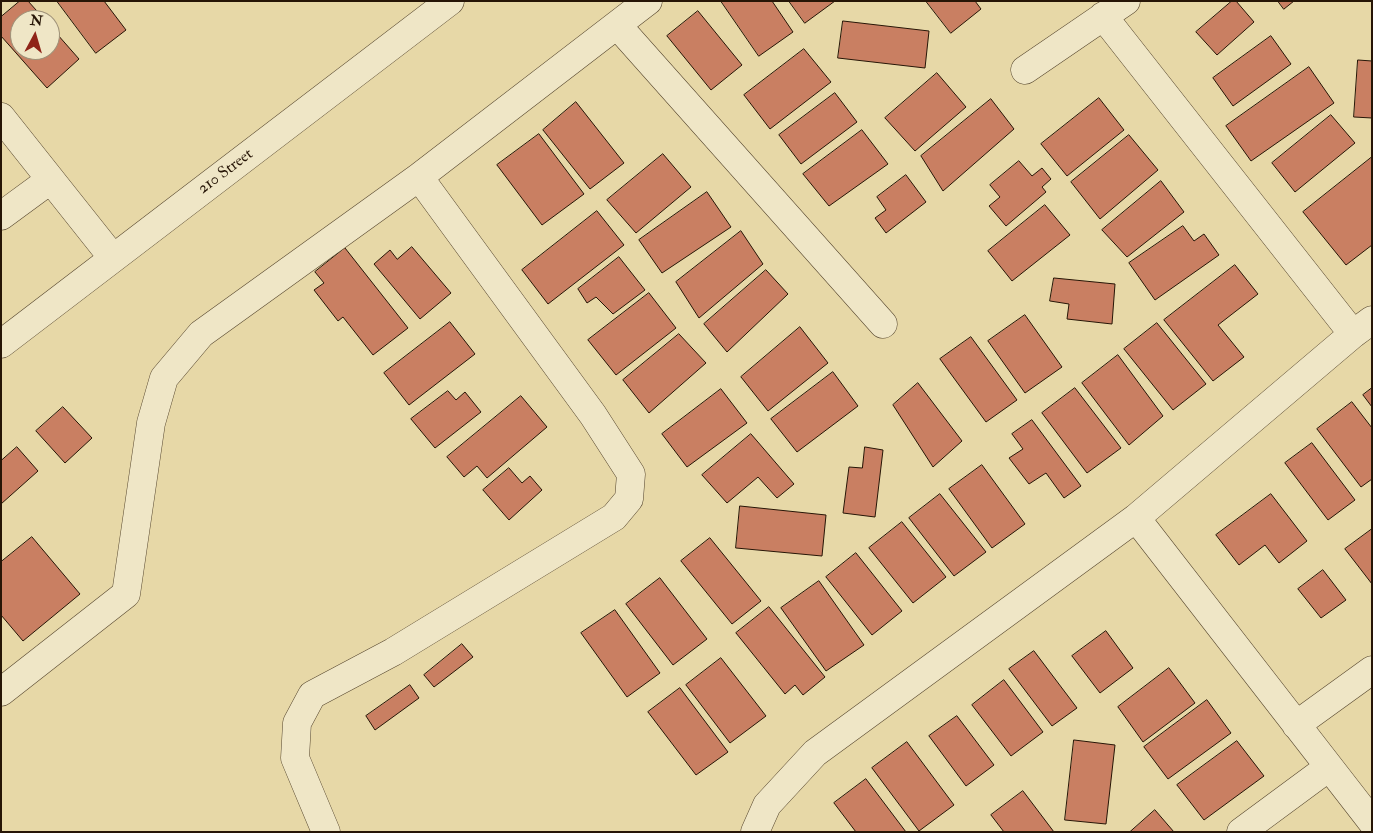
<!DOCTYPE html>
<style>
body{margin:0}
#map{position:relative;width:1373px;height:833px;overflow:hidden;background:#e7d8a7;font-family:"IM FELL Double Pica",serif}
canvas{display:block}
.frame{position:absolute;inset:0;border:2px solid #261506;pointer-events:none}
.north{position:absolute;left:10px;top:10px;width:50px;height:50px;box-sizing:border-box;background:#efe6c6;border:1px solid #9f9279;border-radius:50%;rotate:6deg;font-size:14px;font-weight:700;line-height:20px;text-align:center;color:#261506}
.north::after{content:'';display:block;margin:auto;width:18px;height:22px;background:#8f2418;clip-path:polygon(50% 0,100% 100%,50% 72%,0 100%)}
</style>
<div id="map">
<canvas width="1373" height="833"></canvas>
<div class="frame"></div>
<div class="north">N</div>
</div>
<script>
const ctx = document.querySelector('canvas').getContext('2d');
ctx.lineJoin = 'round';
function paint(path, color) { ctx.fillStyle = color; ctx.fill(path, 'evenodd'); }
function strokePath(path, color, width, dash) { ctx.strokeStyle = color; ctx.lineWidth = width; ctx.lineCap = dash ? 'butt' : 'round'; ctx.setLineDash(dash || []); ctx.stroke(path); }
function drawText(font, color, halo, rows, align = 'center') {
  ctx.font = font + ' "IM FELL Double Pica",serif'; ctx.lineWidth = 4; ctx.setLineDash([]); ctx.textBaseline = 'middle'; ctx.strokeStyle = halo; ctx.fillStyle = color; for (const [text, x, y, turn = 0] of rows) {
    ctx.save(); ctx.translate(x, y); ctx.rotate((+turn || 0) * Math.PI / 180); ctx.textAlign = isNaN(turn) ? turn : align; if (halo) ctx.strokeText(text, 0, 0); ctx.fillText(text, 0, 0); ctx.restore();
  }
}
const building = new Path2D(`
 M 20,1 L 28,1 L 45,20 L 20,20 L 20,50 L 50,50 L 50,26 L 79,59 L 47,88 L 1,36 L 1,17 Z
 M 57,1 L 104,1 L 126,30 L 96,53 Z
 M 721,1 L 772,1 L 793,32 L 759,56 Z
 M 789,1 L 835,1 L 805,23 Z
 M 926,1 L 975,1 L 981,9 L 951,33 Z
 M 1232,1 L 1236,1 L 1254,22 L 1217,55 L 1196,32 Z
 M 1278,1 L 1294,1 L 1284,9 Z
 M 698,11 L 742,65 L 711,90 L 667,36 Z
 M 843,21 L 929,31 L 925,68 L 838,58 Z
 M 1271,36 L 1291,64 L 1233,106 L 1213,78 Z
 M 804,49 L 831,82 L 770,129 L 744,95 Z
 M 1358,60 L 1372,61 L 1372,118 L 1354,117 Z
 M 1309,67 L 1334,103 L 1251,161 L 1226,126 Z
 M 937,73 L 966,107 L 915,151 L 885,118 Z
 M 835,93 L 857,122 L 801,164 L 779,135 Z
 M 1099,98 L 1124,130 L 1067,176 L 1041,144 Z
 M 991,99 L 1014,129 L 943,191 L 921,156 Z
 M 576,102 L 624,163 L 590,189 L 543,130 Z
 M 1331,115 L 1355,143 L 1295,192 L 1272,163 Z
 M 862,130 L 888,164 L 829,206 L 803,174 Z
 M 539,134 L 584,194 L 542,225 L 497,165 Z
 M 1129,135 L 1158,170 L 1100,219 L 1071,182 Z
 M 663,154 L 691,187 L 636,233 L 607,200 Z
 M 1372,157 L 1372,245 L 1346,265 L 1303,212 Z
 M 1019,161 L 1032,176 L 1042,168 L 1051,179 L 1042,187 L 1046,192 L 1006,226 L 989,206 L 1000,197 L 990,185 Z
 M 906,175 L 926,202 L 886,233 L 875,218 L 886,210 L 877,197 Z
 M 1161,181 L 1184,212 L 1127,257 L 1102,230 Z
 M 707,192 L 731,227 L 662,273 L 639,240 Z
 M 1045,205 L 1070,235 L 1012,281 L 988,251 Z
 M 597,211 L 624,245 L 548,304 L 522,270 Z
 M 1183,226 L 1194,241 L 1204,234 L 1219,255 L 1155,300 L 1129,263 Z
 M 741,231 L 763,264 L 699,318 L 676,282 Z
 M 412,247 L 451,293 L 420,319 L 374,264 L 390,250 L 397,259 Z
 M 345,248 L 408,328 L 373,355 L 343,317 L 338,321 L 314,290 L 324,283 L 315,272 Z
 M 619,257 L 645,290 L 613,314 L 596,297 L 587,303 L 578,289 Z
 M 1235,265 L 1258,294 L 1218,325 L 1244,357 L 1213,381 L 1164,320 Z
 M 766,270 L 788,294 L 727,352 L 704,324 Z
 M 1054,278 L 1115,284 L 1112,324 L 1067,319 L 1069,304 L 1050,301 Z
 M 649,293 L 676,328 L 616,375 L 588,340 Z
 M 1025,315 L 1062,367 L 1025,393 L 988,341 Z
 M 450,322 L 475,354 L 409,405 L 384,373 Z
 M 1157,323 L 1206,384 L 1173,410 L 1124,349 Z
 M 800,327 L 828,363 L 768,411 L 741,377 Z
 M 679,334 L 706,363 L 649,413 L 623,380 Z
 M 971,337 L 1017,400 L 986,422 L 940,359 Z
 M 1118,355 L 1163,416 L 1129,445 L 1082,383 Z
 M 833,372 L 858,406 L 797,452 L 771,419 Z
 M 918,383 L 962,441 L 933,467 L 893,405 Z
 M 1075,388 L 1121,448 L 1087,473 L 1042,413 Z
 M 1372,388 L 1372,407 L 1363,395 Z
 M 721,389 L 747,423 L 687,467 L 662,434 Z
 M 448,391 L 456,400 L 465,392 L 481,412 L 435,448 L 411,419 Z
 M 521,396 L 547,427 L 487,478 L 477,466 L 464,477 L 447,457 Z
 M 1352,402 L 1372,428 L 1372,479 L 1361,487 L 1317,429 Z
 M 63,407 L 92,438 L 65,463 L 36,431 Z
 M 1032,420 L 1081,486 L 1064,498 L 1046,473 L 1029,484 L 1009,458 L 1023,449 L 1012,434 Z
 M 751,434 L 794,484 L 777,498 L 758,477 L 727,503 L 702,475 Z
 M 1312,443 L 1355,500 L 1328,520 L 1285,463 Z
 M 17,447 L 38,471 L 1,504 L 1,461 Z
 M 865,447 L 883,450 L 875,517 L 843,513 L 849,467 L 862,468 Z
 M 982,465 L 1025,524 L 992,548 L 949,489 Z
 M 509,468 L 522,483 L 530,476 L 542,490 L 509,520 L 483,490 Z
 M 940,494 L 986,552 L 954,576 L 909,518 Z
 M 1271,494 L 1307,541 L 1279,563 L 1265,545 L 1239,565 L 1216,535 Z
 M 740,506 L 826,515 L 822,556 L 736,548 Z
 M 902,522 L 946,577 L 913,603 L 869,548 Z
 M 1372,529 L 1372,584 L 1345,549 Z
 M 32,537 L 80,594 L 23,641 L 1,615 L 1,562 Z
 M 710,538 L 761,601 L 732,624 L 681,561 Z
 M 856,553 L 902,611 L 872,635 L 826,577 Z
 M 1323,570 L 1346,600 L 1321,618 L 1298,589 Z
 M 660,578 L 707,639 L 673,665 L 626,604 Z
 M 819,581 L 864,645 L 826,671 L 781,608 Z
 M 769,607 L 825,677 L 803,695 L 795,685 L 785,694 L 736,633 Z
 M 615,610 L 660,673 L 627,697 L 581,633 Z
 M 1106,631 L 1133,668 L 1100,693 L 1072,656 Z
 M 462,644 L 473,657 L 434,687 L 424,675 Z
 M 1034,651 L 1077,708 L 1052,726 L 1009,669 Z
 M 721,658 L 766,716 L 730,743 L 686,685 Z
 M 1169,668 L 1195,703 L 1143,742 L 1118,707 Z
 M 1004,680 L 1043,732 L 1011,756 L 972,705 Z
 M 410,685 L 419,698 L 375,730 L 366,716 Z
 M 680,688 L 728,752 L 696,775 L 648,712 Z
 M 1207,700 L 1231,733 L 1168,779 L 1144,747 Z
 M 957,716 L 994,765 L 966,786 L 929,736 Z
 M 1074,740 L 1115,745 L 1106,824 L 1065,820 Z
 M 1237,741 L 1264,776 L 1204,820 L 1177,785 Z
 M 907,742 L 954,805 L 919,831 L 872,768 Z
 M 866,779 L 906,832 L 856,832 L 834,803 Z
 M 1023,791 L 1054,832 L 1004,832 L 991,815 Z
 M 1155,810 L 1174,832 L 1130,832 Z`);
paint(building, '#c97f62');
strokePath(building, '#261506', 1);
const minor = new Path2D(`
 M 1103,16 L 1353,334
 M 617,25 L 883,324
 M 1025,70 L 1126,1
 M 1,117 L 113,258
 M 1,216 L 50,180
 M 1,344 L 450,1
 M 1136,518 L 1372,822
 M 1,692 L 126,594 L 151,423 L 164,378 L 201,334 L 419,177 L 648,1
 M 1296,725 L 1372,670
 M 326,832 L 295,758 L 297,723 L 312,695 L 393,652 L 614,517 L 629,499 L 631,474 L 593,415 L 419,177
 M 755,832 L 767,805 L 815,753 L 1136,518 L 1353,334 L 1372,320
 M 1241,832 L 1329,767`);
strokePath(minor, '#56462e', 29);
strokePath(minor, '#efe6c6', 28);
drawText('16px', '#261506', '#efe6c6', [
 ["210 Street",226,172,-37]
]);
</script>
